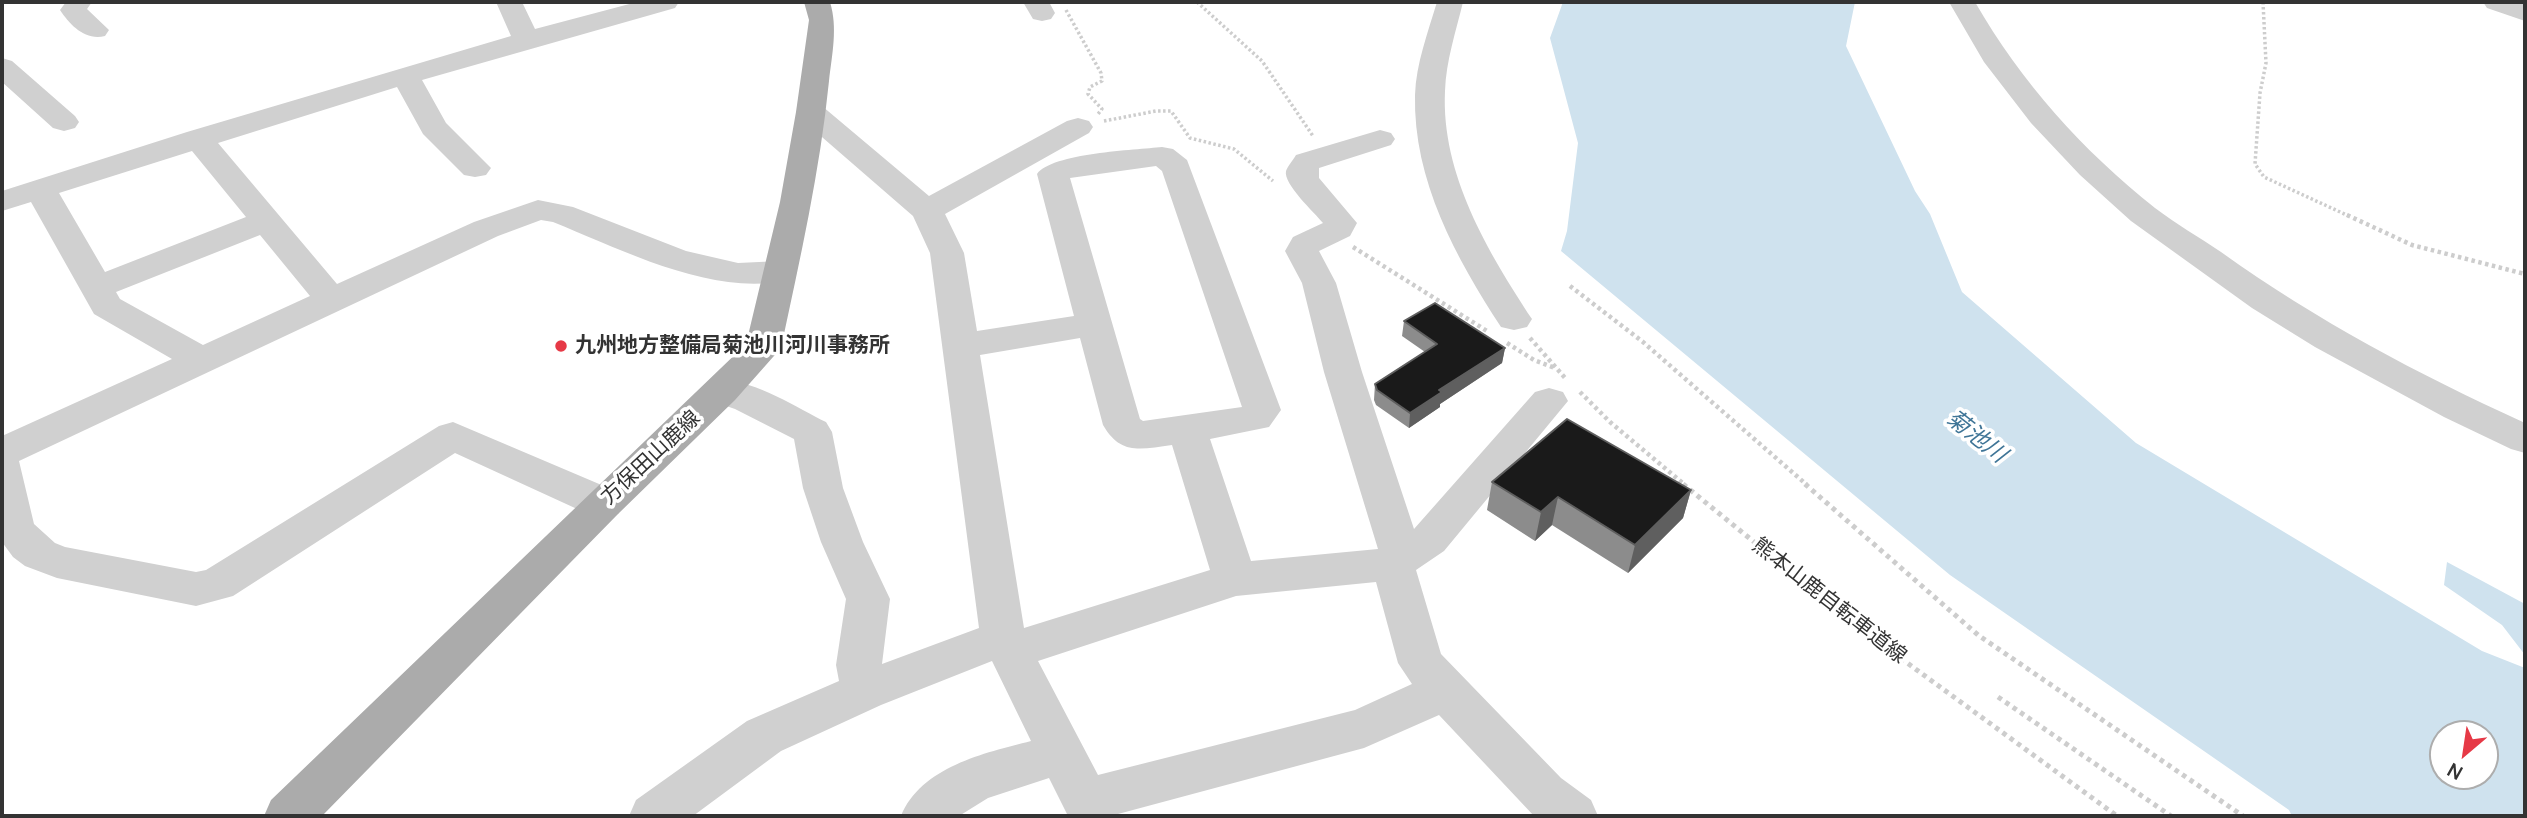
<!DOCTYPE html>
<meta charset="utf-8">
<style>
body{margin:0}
#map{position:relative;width:2527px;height:818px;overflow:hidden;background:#fff;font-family:Manrope,sans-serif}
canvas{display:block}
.frame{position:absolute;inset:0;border:4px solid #333;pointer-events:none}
.north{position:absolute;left:2429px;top:720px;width:70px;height:70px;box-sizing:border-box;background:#fff;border:2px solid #adadad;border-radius:50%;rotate:209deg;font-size:19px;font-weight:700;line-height:28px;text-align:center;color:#333}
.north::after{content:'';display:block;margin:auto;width:24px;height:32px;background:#e63946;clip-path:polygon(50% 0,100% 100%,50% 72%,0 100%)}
</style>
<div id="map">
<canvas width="2527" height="818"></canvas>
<div class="frame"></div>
<div class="north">N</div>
</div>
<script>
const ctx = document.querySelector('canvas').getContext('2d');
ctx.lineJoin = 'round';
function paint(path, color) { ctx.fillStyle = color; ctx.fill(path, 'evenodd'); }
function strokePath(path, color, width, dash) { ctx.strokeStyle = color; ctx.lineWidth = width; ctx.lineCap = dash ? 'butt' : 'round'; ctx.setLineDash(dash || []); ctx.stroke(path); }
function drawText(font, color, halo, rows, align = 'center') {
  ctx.font = font + ' Manrope,"Noto Sans JP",sans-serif'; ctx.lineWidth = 7; ctx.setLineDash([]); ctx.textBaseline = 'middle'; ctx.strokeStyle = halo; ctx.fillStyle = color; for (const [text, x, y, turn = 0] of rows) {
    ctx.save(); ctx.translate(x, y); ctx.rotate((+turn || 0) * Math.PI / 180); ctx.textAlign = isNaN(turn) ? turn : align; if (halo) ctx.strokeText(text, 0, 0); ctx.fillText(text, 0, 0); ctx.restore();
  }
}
paint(new Path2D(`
 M 1563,2 L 1855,2 L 1846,46 L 1915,191 L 1930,214 L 1962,292 L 2136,443 L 2482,651 L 2525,668 L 2525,816 L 2292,816 L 2289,810 L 1950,575 L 1561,251 L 1567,231 L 1578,143 L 1550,38 ZM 2443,734 L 2485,734 L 2485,776 L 2443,776 Z
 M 2447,562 L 2525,604 L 2525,655 L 2502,625 L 2444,585 Z`), '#cfe2ee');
strokePath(new Path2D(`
 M 1197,2 L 1262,61 L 1313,136
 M 2263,2 L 2266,63 L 2260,93 L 2255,164 L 2264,177 L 2351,217
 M 1066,10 L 1101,73 L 1102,81 L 1090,87 L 1088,94 L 1102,109 L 1098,114
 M 1104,121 L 1156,111 L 1171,111 L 1190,138 L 1234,149 L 1273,181`), '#cdcdcd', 3.5, [2.5, 2.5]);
strokePath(new Path2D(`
 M 2347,215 L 2412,245 L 2525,274
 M 1353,247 L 1487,331
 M 1570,286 L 1643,342 L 1807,485
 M 1530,338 L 1566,379
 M 1507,343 L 1534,360 L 1555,368
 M 1580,392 L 1610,422 L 1685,485`), '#cdcdcd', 4.5, [3.5, 3.5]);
strokePath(new Path2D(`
 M 1683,484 L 1862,630 L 2117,816
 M 1805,484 L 1978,635 L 2243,816
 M 1998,697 L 2171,816`), '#cdcdcd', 5, [4.5, 4.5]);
paint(new Path2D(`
 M 66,2 L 92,2 L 87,9 L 109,30 L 105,36 C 85,41 70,25 60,10 Z
 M 496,2 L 522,2 L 535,29 L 637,2 L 679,2 L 675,8 L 422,80 L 446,123 L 491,168 L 486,175 L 475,177 L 464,175 L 423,134 L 397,87 L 218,143 L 337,284 L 474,222 L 538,200 L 573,207 L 686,251 L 738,263 L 780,261 L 792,265 L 797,272 L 792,279 C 716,299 623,250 553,222 L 541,220 L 498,236 L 19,461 L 34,524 L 55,543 L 65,547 L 196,572 L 206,570 L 439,426 L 453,422 L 618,492 L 624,503 L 618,514 L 603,518 L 588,514 L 455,453 L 233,596 L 196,606 L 57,578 L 25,566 L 13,557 L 2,542 L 2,436 L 172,359 L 94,314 L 31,202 L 2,211 L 2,191 L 187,132 L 511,36 ZM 192,151 L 246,217 L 105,272 L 59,193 ZM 260,235 L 310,296 L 203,345 L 120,299 L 116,292 Z
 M 1023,2 L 1049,2 L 1055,13 L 1051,19 L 1042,21 L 1033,19 Z
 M 1437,2 L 1463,2 C 1456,31 1446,61 1445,91 C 1441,174 1488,252 1532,319 L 1527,327 L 1514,330 L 1501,327 C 1456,258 1413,180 1415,95 C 1416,64 1428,32 1437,2 Z
 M 1949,2 L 1975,2 C 2021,82 2082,150 2155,208 C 2176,224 2199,237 2221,252 C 2319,322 2416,373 2525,423 L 2525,453 L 2511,449 L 2444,417 L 2315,347 L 2252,308 L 2131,221 L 2080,175 L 2031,123 L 1984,62 Z
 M 2483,2 L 2525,4 L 2525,21 L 2487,8 Z
 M 2,58 L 12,61 L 75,116 L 79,122 L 75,128 L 64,131 L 53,128 L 2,82 Z
 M 811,103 L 822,106 L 929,196 L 1067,121 L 1078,118 L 1089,121 L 1093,127 L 1089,133 L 945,214 L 964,253 L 977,331 L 1074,316 L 1037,174 C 1052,153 1135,150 1162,147 L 1173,149 L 1187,160 L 1281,410 L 1269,427 L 1210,439 L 1251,561 L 1378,549 L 1324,372 L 1302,283 L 1285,251 L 1293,237 L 1323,223 C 1315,213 1283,184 1286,171 C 1288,166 1293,160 1296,155 L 1380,130 L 1391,133 L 1395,139 L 1391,145 L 1319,168 L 1319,178 L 1357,223 L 1350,236 L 1319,251 L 1336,283 L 1362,372 L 1414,529 L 1535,392 L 1549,388 L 1563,392 L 1568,401 L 1444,551 L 1416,570 L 1441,654 L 1561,778 L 1591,800 L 1598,816 L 1534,816 L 1439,715 L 1364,748 L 1118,814 L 1119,816 L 1068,816 L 1049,778 L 988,798 L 959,816 L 901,816 C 921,767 984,753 1031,741 L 992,661 L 881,705 L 781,751 L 693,816 L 629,816 L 636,800 L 747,721 L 839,681 L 836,665 L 846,599 L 821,542 L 803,488 L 794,439 L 735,409 L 709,400 L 703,391 L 709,382 C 743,372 795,407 826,422 L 832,432 L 843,488 L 863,542 L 890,599 L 882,664 L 979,628 L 930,253 L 913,216 L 800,118 L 796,112 L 800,106 ZM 1156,166 L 1162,171 L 1242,407 L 1143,421 L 1140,419 L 1070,178 ZM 1080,338 L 1103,425 C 1121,456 1141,449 1172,445 L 1210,570 L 1024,628 L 980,355 ZM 1376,582 L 1398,663 L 1412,684 L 1355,710 L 1098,775 L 1038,661 L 1236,596 Z`), '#d0d0d0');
paint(new Path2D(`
 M 804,2 L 830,2 C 838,28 832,54 829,81 C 820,171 800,259 781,348 L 735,400 L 618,514 L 322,816 L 264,816 L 271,800 L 746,344 L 780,202 L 796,112 L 809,20 Z`), '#ababab');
paint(new Path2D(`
 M 1404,321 L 1505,348 L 1502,363 L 1440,404 L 1440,407 L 1409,428 L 1376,405 L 1374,400 L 1375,384 L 1425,352 L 1402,336 Z
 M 1492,482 L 1691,490 L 1683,518 L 1628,573 L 1552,525 L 1535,541 L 1487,510 Z`), '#8c8c8c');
paint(new Path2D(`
 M 1505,348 L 1502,363 L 1440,404 L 1440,407 L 1409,428 L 1410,413 L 1439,390 Z
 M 1691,490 L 1683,518 L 1628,573 L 1635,545 Z
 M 1558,497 L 1552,525 L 1535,541 L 1541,512 Z`), '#5f5f5f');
const building = new Path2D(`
 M 1435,303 L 1505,348 L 1439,390 L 1442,392 L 1410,413 L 1377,390 L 1375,384 L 1437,344 L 1404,321 Z
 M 1567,419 L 1691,490 L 1635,545 L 1558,497 L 1541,512 L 1492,482 Z`);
paint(building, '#1a1a1a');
strokePath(building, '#5f5f5f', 2);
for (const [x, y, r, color] of [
 [561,346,7,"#e63946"]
]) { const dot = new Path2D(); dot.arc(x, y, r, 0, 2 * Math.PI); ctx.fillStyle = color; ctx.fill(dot); strokePath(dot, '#fff', 2.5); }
drawText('bold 21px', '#333', '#fff', [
 ["九州地方整備局菊池川河川事務所",575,346]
], 'left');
drawText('21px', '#333', '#fff', [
 ["方保田山鹿線",651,458,-43],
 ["熊本山鹿自転車道線",1829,601,38]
]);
drawText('italic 23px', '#3f7597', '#fff', [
 ["菊池川",1976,437,38]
]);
</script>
